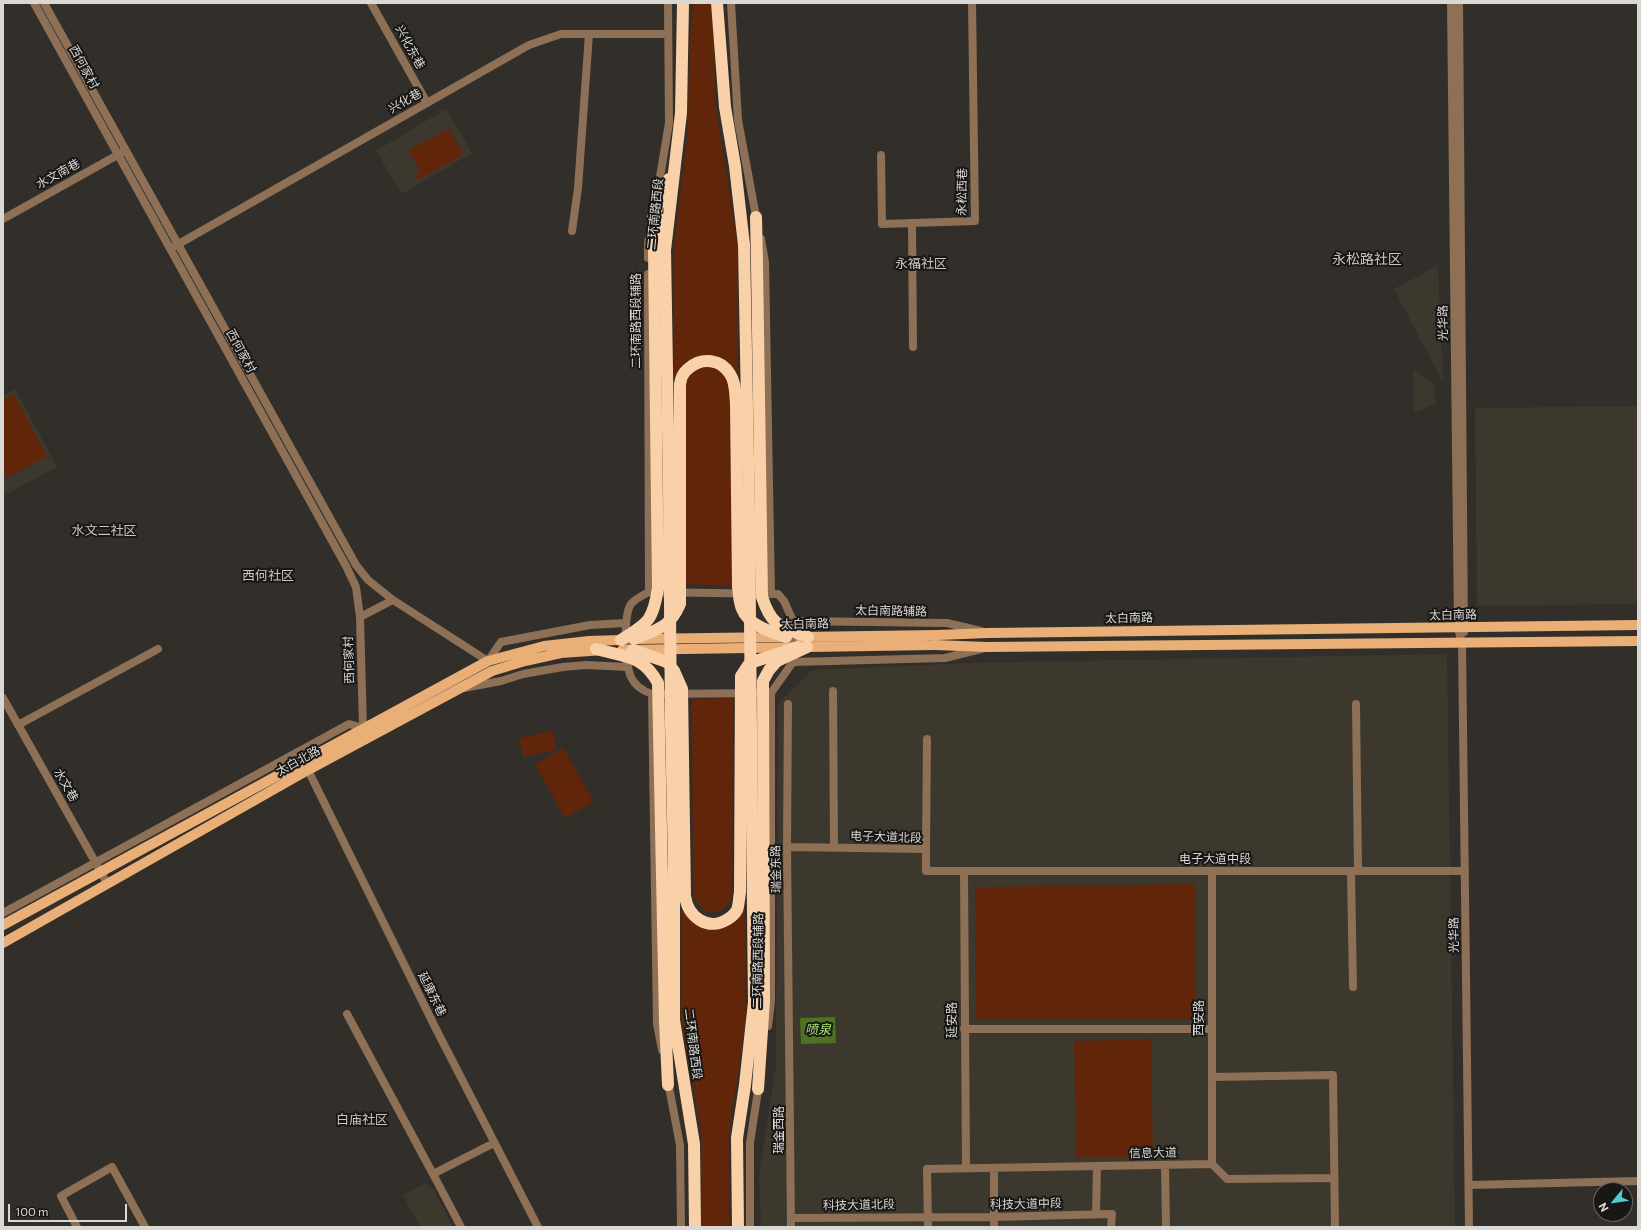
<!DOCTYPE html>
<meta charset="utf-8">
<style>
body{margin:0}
#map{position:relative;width:1641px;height:1230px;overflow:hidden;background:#322f2a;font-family:Commissioner,sans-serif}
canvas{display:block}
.frame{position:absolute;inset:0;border:4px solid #dad8d5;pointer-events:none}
.north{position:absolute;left:1593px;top:1182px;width:40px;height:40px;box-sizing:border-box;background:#181715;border:1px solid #666462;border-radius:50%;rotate:241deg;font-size:11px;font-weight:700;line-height:16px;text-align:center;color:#dad8d5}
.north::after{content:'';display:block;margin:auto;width:14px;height:18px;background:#52cdcf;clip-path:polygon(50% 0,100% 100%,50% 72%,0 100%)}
.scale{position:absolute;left:8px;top:1204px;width:119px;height:18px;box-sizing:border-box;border:2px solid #dad8d5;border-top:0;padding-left:5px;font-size:12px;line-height:14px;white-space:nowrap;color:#dad8d5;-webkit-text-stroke:3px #181715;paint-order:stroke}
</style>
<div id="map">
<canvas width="1641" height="1230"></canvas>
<div class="frame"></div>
<div class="north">N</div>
<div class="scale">100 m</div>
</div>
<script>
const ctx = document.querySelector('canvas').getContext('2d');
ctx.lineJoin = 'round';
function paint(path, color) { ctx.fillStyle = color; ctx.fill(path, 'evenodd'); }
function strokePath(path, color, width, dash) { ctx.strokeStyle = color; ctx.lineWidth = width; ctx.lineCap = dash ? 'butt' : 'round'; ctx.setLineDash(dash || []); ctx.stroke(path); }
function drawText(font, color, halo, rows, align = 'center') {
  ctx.font = font + ' Commissioner,"Noto Sans SC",sans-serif'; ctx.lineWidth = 4; ctx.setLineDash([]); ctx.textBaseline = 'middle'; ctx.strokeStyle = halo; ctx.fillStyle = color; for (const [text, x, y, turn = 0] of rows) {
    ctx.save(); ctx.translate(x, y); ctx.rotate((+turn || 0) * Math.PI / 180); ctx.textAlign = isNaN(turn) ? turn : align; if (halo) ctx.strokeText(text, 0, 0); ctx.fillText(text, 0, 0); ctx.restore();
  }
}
paint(new Path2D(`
 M 446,109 L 472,153 L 402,194 L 376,151 Z
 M 1438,265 L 1443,383 L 1394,289 Z
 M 1413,369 L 1434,385 L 1436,404 L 1414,413 Z
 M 15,389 L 57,467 L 3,496 L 3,396 Z
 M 1638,406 L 1638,604 L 1477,606 L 1475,408 Z
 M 1447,654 L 1455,1227 L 761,1227 L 759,1175 L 776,1065 L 778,703 L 812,670 L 970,663 Z
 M 426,1183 L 433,1188 L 453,1227 L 420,1227 L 403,1195 Z`), '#3d382d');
paint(new Path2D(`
 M 693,3 L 711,3 L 714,46 L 715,102 L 738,247 L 738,379 L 729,364 L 692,359 L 684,364 L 674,377 L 673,255 L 688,129 L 689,52 Z
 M 449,129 L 463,155 L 418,180 L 414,174 L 420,171 L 409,150 Z
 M 710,366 L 724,372 L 730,388 L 732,586 L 685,584 L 685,383 C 692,370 696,369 710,366 Z
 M 14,394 L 47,456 L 7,478 L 3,470 L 3,400 Z
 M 733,698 L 732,894 C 730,907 717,918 703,909 C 699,906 696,900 693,895 L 692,699 Z
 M 553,731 L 556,750 L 523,757 L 519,738 Z
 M 563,748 L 594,802 L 565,818 L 535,764 Z
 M 1195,884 L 1195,1020 L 976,1020 L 975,887 Z
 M 745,906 L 745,1024 L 729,1134 L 729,1227 L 701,1227 L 701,1133 L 681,1018 L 681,909 C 696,926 704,936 726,923 C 734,918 739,914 745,906 Z
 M 1151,1039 L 1153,1157 L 1076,1158 L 1074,1041 Z`), '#61260a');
paint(new Path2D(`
 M 835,1017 L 836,1043 L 801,1044 L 800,1018 Z`), '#4d7221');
strokePath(new Path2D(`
 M 44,3 L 356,565 L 368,580 L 393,600 L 488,661 L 501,642 L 590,625 L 625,623
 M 371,3 L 427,103
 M 731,3 L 738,120 L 757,222
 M 1451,3 L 1458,628 L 1462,643 L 1469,1227
 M 1459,3 L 1464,632
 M 881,155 L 882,224 L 975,221 L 972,3
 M 656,201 L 669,123 L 668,3
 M 3,219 L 123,152
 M 912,223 L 913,347
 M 572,231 L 578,188 L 589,34
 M 761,239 L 765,262 L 771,594
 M 175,246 L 529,45 L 561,34 L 668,34
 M 648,258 L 648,244 L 653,214
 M 648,274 L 649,592
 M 649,592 L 778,594 L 784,601 L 793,621 L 793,662 L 771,693 L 652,694 C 643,691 635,686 631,677 C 625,664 623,616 631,604 C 635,599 643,595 649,592 Z
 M 360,617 L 393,600
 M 793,621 L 947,623 L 981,631
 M 793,662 L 945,658 L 981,649
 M 464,688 L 501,681 L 523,674 L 563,667 L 586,665 L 628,667
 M 833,691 L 834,847
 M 652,694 L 657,1024 L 662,1050
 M 3,698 L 107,883
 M 788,704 L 787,847 L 791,1227
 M 1356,704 L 1358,871
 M 18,725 L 158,649
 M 308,770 L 436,1029 L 538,1227
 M 787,847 L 926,849 L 926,871 L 1465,871
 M 926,849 L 927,739
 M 964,871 L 966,1168
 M 1212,871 L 1212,1164
 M 1351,871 L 1353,987
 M 3,913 L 349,724 L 363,728 L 360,617 L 356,587 L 346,566 L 34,3
 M 347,1014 L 433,1174 L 494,1143
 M 768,1026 L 771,1001 L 771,693
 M 964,1029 L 1211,1029
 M 1212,1077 L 1333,1075 L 1335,1227
 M 668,1082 L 680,1145 L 681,1227
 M 1165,1165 L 1166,1227
 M 994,1168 L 994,1227
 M 433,1174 L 461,1227
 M 1469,1185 L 1638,1181
 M 1096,1214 L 1097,1166
 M 791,1218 L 993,1217 L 1112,1214 L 1111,1227
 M 77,1227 L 61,1196 L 112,1167 L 145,1227
 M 750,1227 L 750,1143 L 759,1084
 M 928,1227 L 927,1169 L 1212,1164 L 1227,1179 L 1334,1178`), '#8d7055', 8);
strokePath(new Path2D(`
 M 938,635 L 988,633 L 1638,625
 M 935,645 L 987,647 L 1638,641
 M 3,925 L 488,661 L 544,646 L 589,641 L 621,640
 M 3,943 L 308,770 L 492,671 L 525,661 L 561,653 L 604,650`), '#eaaf77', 10);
strokePath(new Path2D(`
 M 717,3 L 725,107 L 735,166 L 744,245 L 749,512
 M 756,217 L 757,263
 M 653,218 L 669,179
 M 654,251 L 662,220
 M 669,489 L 665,250 L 681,113 L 683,3
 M 671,724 L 674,864 L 674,1020 L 694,1144 L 695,1227
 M 665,1021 L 668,1085
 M 758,1089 L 764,1001
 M 738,1227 L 737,1138 L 745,1085 L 754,1002 L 751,729`), '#fad0a8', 12);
strokePath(new Path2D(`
 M 800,637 L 938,635
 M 636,639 L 782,637
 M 622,650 L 935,645`), '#eaaf77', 10);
strokePath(new Path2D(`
 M 757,263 L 762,597 C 772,627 780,626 808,637
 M 669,489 L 671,724
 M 749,512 L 751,729
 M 634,639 C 656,630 670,628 680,604 L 680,384 C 681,381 681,377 683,375 C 684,372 687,370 689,368 C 702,357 721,359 730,374 C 736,383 735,394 736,404 L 738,587 C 739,594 739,602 742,609 C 748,625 771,632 786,637
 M 621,640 C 648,623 653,621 658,588 L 654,251
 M 596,649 C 625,657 643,655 658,683 L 665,1021
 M 633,650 L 667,662 L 674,671 L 682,689 L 685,896 C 688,917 708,932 728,919 C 731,917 735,914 737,910 C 739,905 739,897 740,892 L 741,676 L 749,664 L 756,661 L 798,647
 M 764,1001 L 763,681 L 769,670 L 777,661 L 807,647`), '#fad0a8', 12);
drawText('12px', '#dad8d5', '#181715', [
 ["兴化东巷",410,47,61],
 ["西何家村",84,67,61],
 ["兴化巷",405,101,-30],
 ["水文南巷",58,174,-29],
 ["永松西巷",962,192,-89],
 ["二环南路西段",655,214,-84],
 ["二环南路西段辅路",636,321,-90],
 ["光华路",1443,323,-91],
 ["西何家村",241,351,61],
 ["太白南路辅路",891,611,1],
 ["太白南路",1453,615,-1],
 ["太白南路",1129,618,-1],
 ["太白南路",805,624,-1],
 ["西何家村",349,660,-92],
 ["太白北路",298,761,-29],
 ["水文巷",66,785,60],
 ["电子大道北段",886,837,2],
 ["电子大道中段",1215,859],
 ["瑞金东路",776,869,-91],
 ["光华路",1454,935,-91],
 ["二环南路西段辅路",758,961,-89],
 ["延康东巷",432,994,64],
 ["西安路",1199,1018,-90],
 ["延安路",952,1020,-90],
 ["二环南路西段",693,1044,83],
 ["瑞金西路",779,1130,-90],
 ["信息大道",1153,1153,-1],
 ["科技大道中段",1026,1204,-1],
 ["科技大道北段",859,1205,-1]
]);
drawText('13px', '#cbc8c1', '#181715', [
 ["永福社区",921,264],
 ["水文二社区",104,531],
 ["西何社区",268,576],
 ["白庙社区",362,1120]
]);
drawText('italic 13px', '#afe57b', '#181715', [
 ["喷泉",818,1030]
]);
drawText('14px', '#cbc8c1', '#181715', [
 ["永松路社区",1367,259]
]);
</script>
